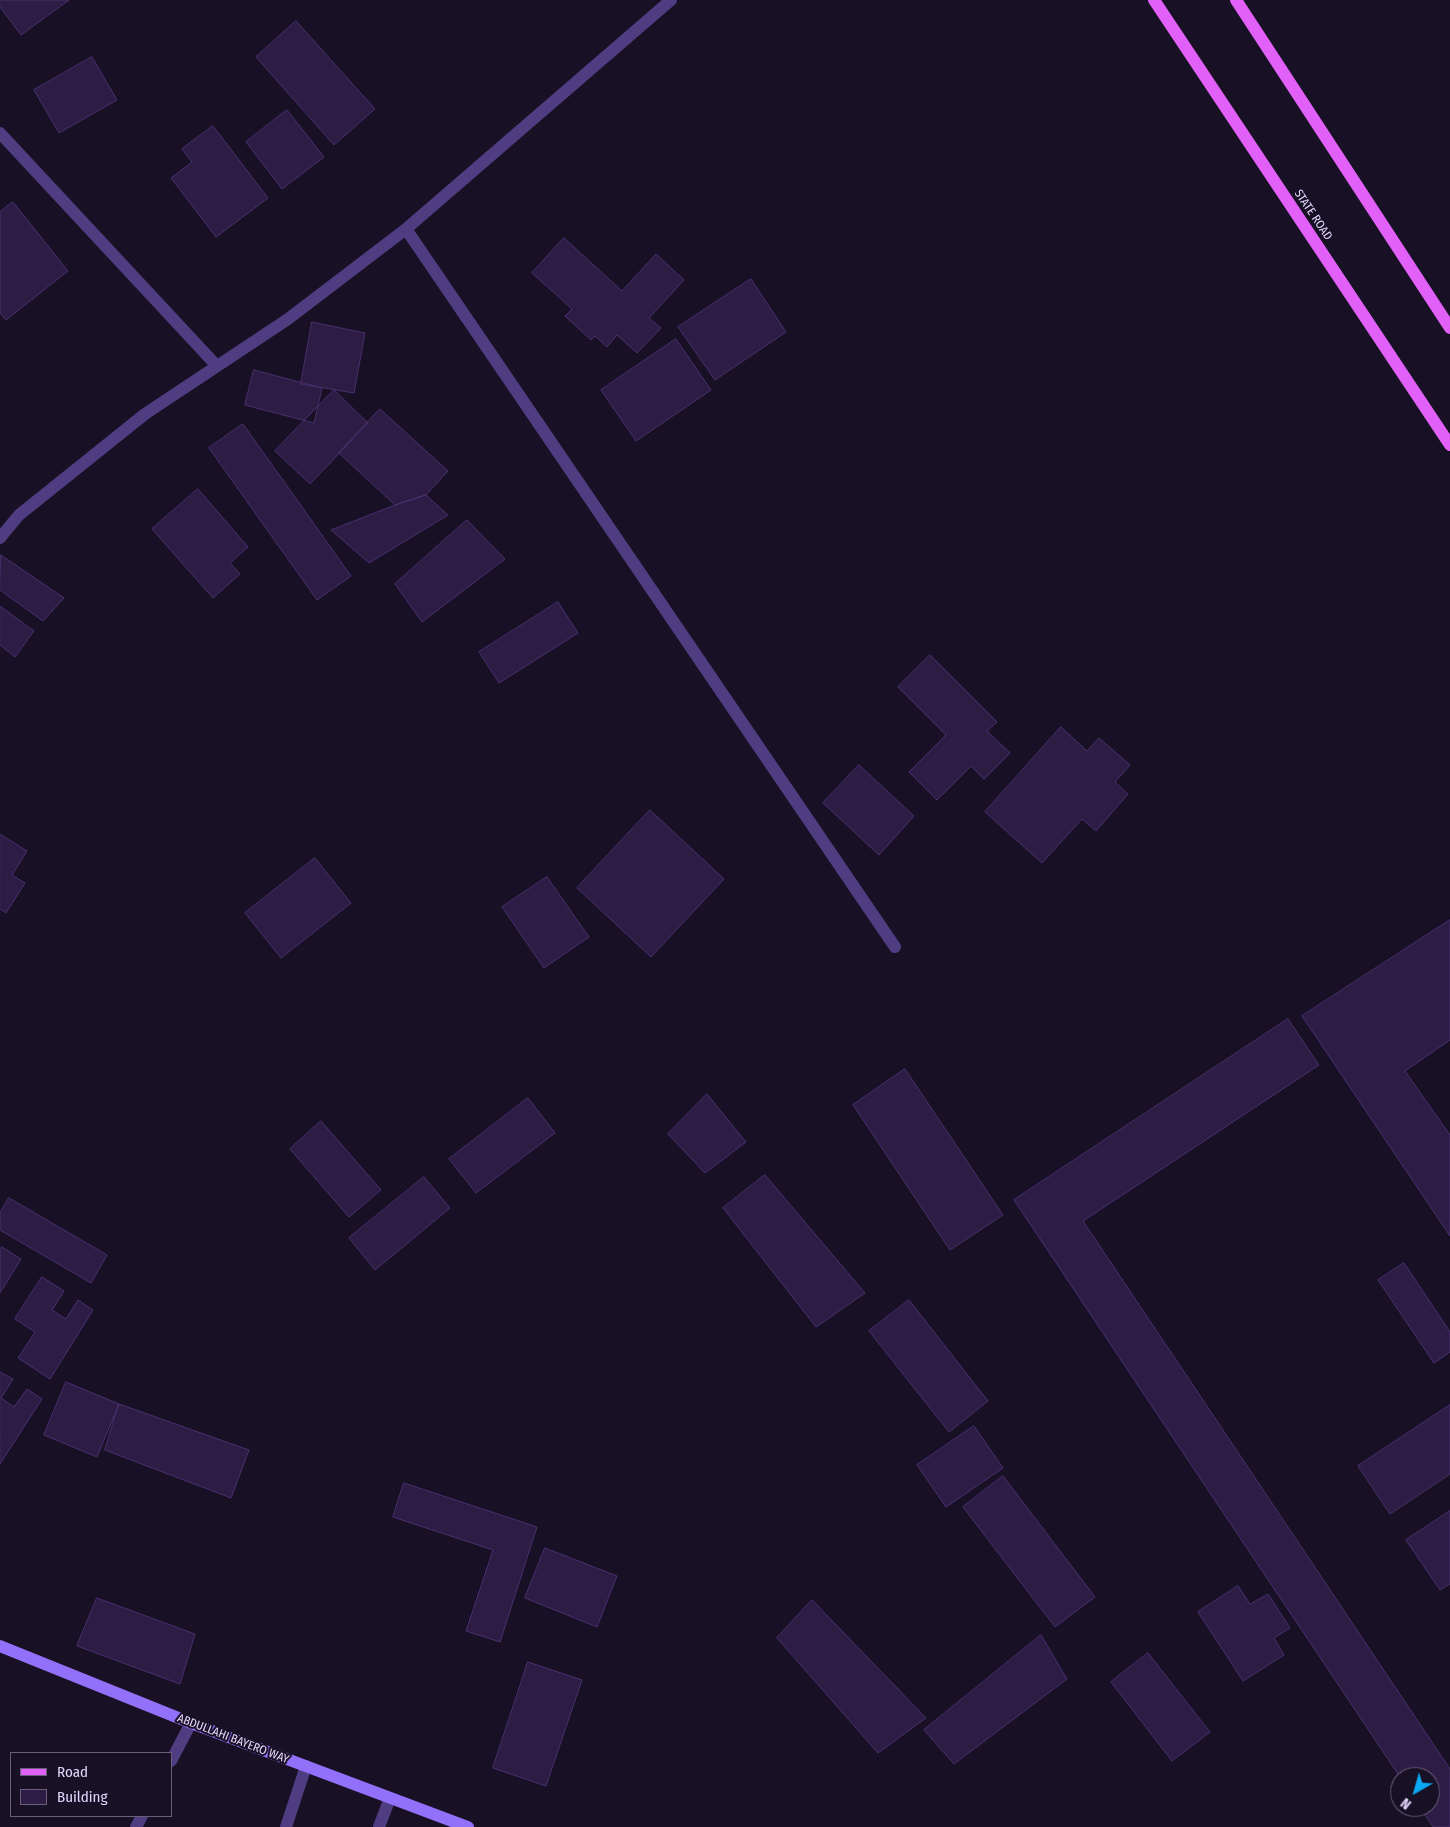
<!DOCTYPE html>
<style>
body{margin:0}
#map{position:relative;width:1450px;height:1827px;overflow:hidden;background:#181024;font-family:"Fira Sans Condensed",sans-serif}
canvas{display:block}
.legend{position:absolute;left:10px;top:1752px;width:162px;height:65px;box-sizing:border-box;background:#181024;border:1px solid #695f7b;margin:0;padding:6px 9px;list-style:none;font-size:15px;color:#e2d5fd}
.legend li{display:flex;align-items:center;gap:10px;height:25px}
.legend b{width:25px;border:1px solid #695f7b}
.north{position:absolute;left:1390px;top:1767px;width:50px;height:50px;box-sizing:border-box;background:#181024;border:1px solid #695f7b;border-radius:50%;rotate:218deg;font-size:14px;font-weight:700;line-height:20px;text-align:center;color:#e2d5fd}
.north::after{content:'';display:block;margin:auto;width:18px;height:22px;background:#0ba8f3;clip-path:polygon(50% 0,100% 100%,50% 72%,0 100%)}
</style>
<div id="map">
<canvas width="1450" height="1827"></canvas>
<ul class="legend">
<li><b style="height:6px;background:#e161f8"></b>Road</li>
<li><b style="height:14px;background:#2d1c44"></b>Building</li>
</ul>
<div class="north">N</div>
</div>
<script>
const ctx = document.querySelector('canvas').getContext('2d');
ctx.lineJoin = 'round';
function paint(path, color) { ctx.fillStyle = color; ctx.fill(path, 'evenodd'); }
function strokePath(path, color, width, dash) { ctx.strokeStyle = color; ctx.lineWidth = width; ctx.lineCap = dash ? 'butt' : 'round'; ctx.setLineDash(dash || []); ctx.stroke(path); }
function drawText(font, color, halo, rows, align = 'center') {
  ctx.font = font + ' "Fira Sans Condensed",sans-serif'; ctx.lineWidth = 4; ctx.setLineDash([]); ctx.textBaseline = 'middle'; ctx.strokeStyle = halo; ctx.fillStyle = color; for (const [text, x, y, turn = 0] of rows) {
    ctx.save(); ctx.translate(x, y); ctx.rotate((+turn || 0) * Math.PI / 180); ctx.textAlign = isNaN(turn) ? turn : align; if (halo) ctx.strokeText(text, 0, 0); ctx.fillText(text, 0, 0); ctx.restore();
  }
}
const building = new Path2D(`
 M 0,0 L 69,0 L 21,35 L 0,7 Z
 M 296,21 L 375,109 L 334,145 L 256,57 Z
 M 92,57 L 117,100 L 59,133 L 34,90 Z
 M 287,110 L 324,157 L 282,189 L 246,142 Z
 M 213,126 L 268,198 L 216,237 L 171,178 L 192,162 L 182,149 Z
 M 13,202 L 68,271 L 6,320 L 0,313 L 0,212 Z
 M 564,238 L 622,291 L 656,254 L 684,280 L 649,318 L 661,328 L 637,353 L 617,335 L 607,347 L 595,336 L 591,340 L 565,316 L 572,309 L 532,273 Z
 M 751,279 L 786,332 L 715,380 L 678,327 Z
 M 312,322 L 365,333 L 354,393 L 301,384 Z
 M 676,339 L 711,390 L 636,441 L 601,390 Z
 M 254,370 L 322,388 L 314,423 L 245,405 Z
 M 334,390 L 368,423 L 310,484 L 275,451 Z
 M 380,409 L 448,471 L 426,495 L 395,505 L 339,453 Z
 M 243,424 L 351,576 L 317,600 L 209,448 Z
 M 198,489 L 248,547 L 230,563 L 240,574 L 213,598 L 152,529 Z
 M 426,495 L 448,515 L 369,563 L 331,530 L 395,505 Z
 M 467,520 L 505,559 L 422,622 L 395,584 Z
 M 1,555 L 64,598 L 43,621 L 0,590 Z
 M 558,602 L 578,633 L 499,683 L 479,652 Z
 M 0,606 L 34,631 L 15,657 L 0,645 Z
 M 930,655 L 997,722 L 987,731 L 1010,753 L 984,779 L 971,766 L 937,800 L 909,772 L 946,735 L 898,687 Z
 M 1061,727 L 1087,751 L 1099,738 L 1130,765 L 1115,782 L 1128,794 L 1096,831 L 1082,819 L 1042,863 L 985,812 Z
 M 859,765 L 914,816 L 879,855 L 823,803 Z
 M 650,810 L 724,879 L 651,957 L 577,888 Z
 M 0,834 L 27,851 L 12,875 L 25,883 L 6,913 L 0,909 Z
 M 315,858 L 351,903 L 281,958 L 245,913 Z
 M 547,877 L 589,937 L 544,968 L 502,907 Z
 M 1450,920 L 1450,1040 L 1405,1071 L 1450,1135 L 1450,1236 L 1302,1016 Z
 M 1288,1019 L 1319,1065 L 1083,1221 L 1450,1769 L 1450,1827 L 1433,1827 L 1420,1807 L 1430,1807 L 1430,1777 L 1400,1777 L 1014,1200 Z
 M 905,1069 L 1003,1215 L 950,1250 L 853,1105 Z
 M 707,1094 L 746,1142 L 705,1173 L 668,1134 Z
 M 528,1098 L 555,1133 L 476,1193 L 449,1159 Z
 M 321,1121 L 381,1190 L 349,1217 L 290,1149 Z
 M 765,1175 L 865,1293 L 816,1327 L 723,1208 Z
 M 424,1177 L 450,1208 L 375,1270 L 349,1238 Z
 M 9,1198 L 107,1255 L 91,1283 L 0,1230 L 0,1213 Z
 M 2,1247 L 21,1259 L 0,1293 L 0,1250 Z
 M 1404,1263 L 1450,1332 L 1450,1352 L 1434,1363 L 1378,1280 Z
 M 42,1277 L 64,1291 L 52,1310 L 66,1319 L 78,1300 L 93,1310 L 50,1379 L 18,1358 L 35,1332 L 15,1319 Z
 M 909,1300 L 988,1401 L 949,1432 L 869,1331 Z
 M 0,1372 L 13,1379 L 1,1398 L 14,1407 L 27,1389 L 42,1399 L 0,1464 Z
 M 66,1382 L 119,1404 L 97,1457 L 44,1435 Z
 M 119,1404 L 249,1450 L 231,1498 L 105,1450 Z
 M 1450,1405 L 1450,1474 L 1390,1514 L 1358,1466 Z
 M 974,1426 L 1003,1468 L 946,1507 L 917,1465 Z
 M 1003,1476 L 1095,1597 L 1055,1627 L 963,1507 Z
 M 404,1483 L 537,1527 L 500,1642 L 466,1631 L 493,1550 L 393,1517 Z
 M 1450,1511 L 1450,1584 L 1440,1590 L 1406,1540 Z
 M 545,1548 L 617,1576 L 597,1627 L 525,1598 Z
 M 1238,1586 L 1250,1604 L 1268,1594 L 1290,1628 L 1274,1638 L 1284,1655 L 1243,1681 L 1198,1612 Z
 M 97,1598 L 195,1634 L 180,1684 L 77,1646 Z
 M 812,1600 L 926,1718 L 878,1753 L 777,1638 Z
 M 1041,1635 L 1067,1679 L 954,1764 L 924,1730 Z
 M 1148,1653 L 1210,1732 L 1172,1761 L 1111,1682 Z
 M 528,1662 L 582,1680 L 546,1786 L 493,1768 Z`);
paint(building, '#2d1c44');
strokePath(building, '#4a306f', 1);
strokePath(new Path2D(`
 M 171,1761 L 191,1723
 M 136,1827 L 142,1816
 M 286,1827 L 306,1766
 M 379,1827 L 390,1798`), '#4f3d81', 12);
strokePath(new Path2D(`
 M 0,133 L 216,365
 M 406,229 L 895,947
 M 0,538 L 19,515 L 145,414 L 288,319 L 406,229 L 671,0`), '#4f3d81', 12);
strokePath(new Path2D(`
 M 0,1646 L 191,1723 L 468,1827`), '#9270f9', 12);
strokePath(new Path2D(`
 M 1154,0 L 1450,445
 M 1236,0 L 1450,328`), '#e161f8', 12);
drawText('12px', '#e2d5fd', '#181024', [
 ["STATE ROAD",1313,215,56],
 ["ABDULLAHI BAYERO WAY",233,1739,21]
]);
</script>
